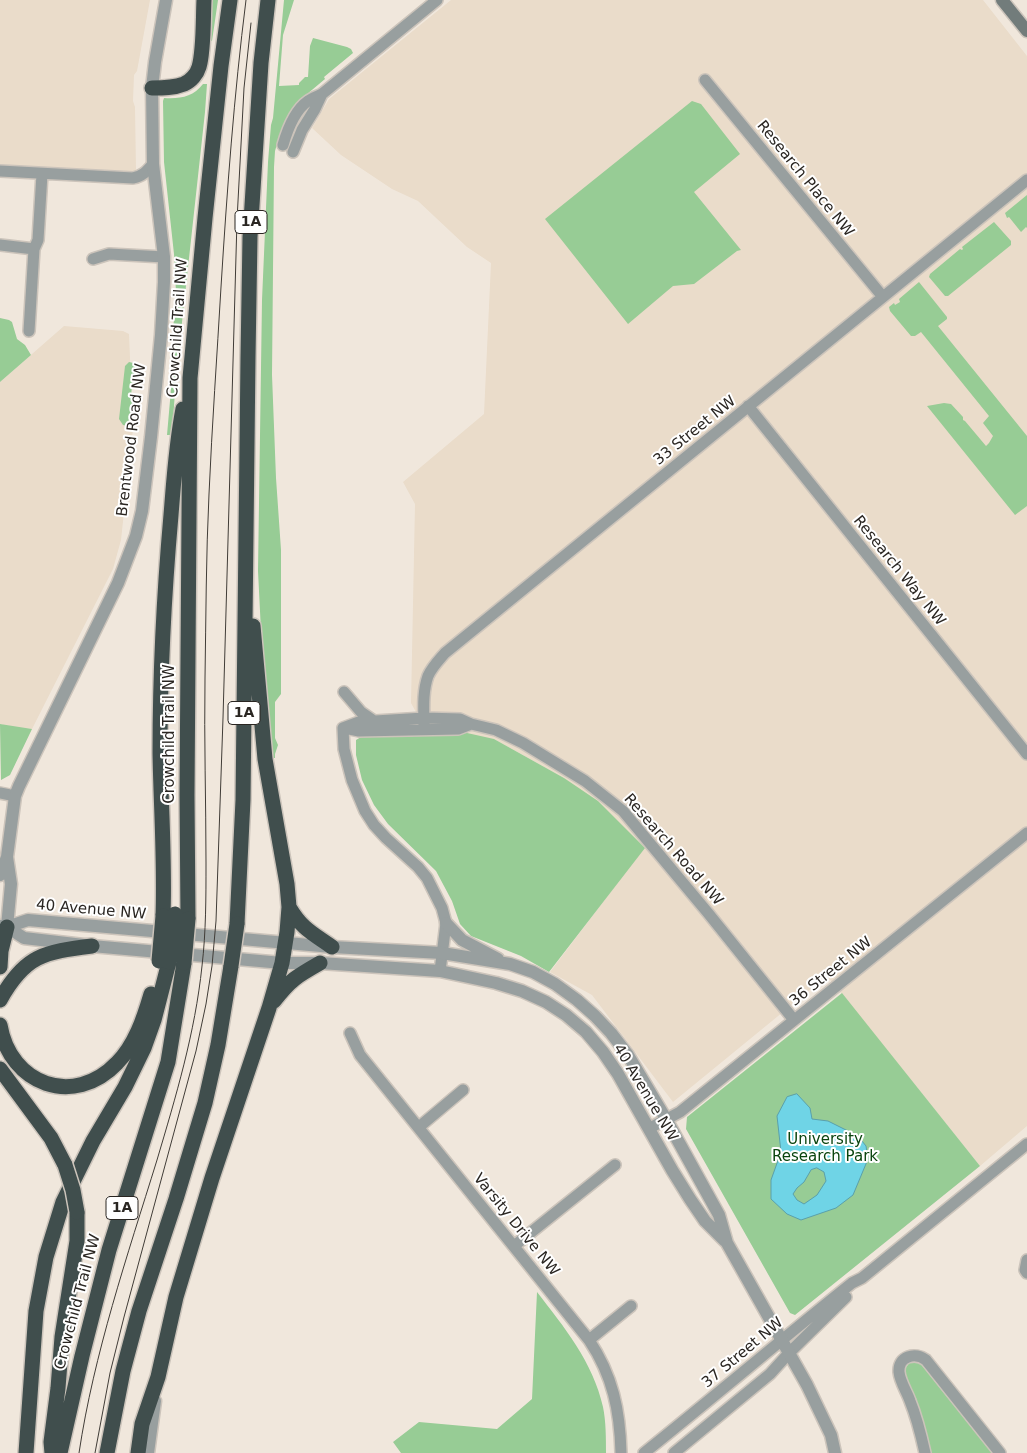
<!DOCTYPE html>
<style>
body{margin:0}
canvas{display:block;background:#f0e7dc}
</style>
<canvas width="1027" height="1453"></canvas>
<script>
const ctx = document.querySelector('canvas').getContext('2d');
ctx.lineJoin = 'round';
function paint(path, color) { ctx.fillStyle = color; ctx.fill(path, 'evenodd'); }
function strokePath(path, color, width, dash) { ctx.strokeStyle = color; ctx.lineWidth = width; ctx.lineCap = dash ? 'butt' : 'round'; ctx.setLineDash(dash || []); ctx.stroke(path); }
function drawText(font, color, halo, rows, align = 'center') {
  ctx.font = font + ' "DejaVu Sans",sans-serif'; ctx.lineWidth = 4; ctx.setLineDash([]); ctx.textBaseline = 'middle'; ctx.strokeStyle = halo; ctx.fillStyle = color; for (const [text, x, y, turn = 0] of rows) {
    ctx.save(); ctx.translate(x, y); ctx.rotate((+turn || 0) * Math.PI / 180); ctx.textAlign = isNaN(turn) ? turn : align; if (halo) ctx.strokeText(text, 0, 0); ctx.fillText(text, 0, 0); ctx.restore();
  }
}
paint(new Path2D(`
 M 0,0 L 150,0 L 137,71 L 134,75 L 133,101 L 135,107 L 136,171 L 135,176 L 0,167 Z
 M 451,0 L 983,0 L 1027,56 L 1027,1126 L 980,1166 L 827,976 L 673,1102 L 592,995 L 550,972 L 641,852 L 564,778 L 494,739 L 428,734 L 411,703 L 415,504 L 403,482 L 484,414 L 491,263 L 467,247 L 418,201 L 392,189 L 341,155 L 312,128 L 329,99 Z
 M 64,326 L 123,331 L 129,334 L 133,429 L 121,540 L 113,569 L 32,729 L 10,727 L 0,724 L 0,382 Z`), '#eadcca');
paint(new Path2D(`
 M 210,0 L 218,0 L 212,41 L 208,40 Z
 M 284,0 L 294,0 L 283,35 L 279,86 L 299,85 L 299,83 L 305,77 L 308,77 L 310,46 L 313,38 L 347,47 L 351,49 L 353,53 L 324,77 L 325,79 L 300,100 L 285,121 L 279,137 L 275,151 L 274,167 L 272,375 L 276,478 L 281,550 L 281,694 L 275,702 L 275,738 L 278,745 L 275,754 L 275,758 L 272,758 L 265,675 L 263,642 L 261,631 L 258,571 L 262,300 L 268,162 L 271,125 L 273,118 Z
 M 203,84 L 207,84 L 205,112 L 176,377 L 172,435 L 167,435 L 176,332 L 173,331 L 176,292 L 174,254 L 164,162 L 163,101 L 164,98 C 180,99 193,97 203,84 Z
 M 692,101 L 701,104 L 740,154 L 694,192 L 741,250 L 737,251 L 694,284 L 673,286 L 628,324 L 545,219 Z
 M 1027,195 L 1027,228 L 1026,227 L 1021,232 L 1009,217 L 1007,218 L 1005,213 Z
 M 994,222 L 1011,241 L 1011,245 L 948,296 L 945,296 L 929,277 L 930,274 L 960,249 L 962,250 L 963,249 L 962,247 Z
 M 919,282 L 947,317 L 947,319 L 938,326 L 1027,436 L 1027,506 L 1015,515 L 927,406 L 944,403 L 951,404 L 963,417 L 963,420 L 965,421 L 986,446 L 989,443 L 993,436 L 983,423 L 989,416 L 921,332 L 915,336 L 911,336 L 890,311 L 889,307 L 894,303 L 895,305 L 900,302 L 899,299 Z
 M 0,318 L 9,320 L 12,322 L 17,339 L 25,345 L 31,355 L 0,382 Z
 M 129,362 L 138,364 L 136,384 L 132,384 L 131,397 L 135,398 L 132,427 L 123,425 L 119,419 L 125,366 Z
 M 0,724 L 32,729 L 10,775 L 1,780 Z
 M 467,733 L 494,739 L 564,778 L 598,801 L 645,848 L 549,972 L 521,956 L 471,936 L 460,924 L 452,901 L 436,871 L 388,824 L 374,805 L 362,780 L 356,755 L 356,740 L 361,737 L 361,735 Z
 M 842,993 L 980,1166 L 795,1315 L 790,1313 L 686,1129 L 687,1117 Z
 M 537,1292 C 564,1327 593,1362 603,1407 C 606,1421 606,1439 606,1453 L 401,1453 L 393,1442 L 419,1422 L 497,1429 L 532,1399 Z
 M 913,1362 L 920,1363 L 992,1453 L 931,1453 L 922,1416 L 905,1374 L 905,1369 L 909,1363 Z`), '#97cc95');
const water = new Path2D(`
 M 797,1094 L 810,1108 L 812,1119 L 828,1121 L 858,1136 L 866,1146 L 868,1159 L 853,1195 L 836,1208 L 801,1220 L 787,1214 L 771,1199 L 771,1180 L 781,1152 L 777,1116 L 787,1097 ZM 817,1168 L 824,1172 L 826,1181 L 817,1195 L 804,1204 L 797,1200 L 793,1194 L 797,1188 L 804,1182 L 811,1170 Z`);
paint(water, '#6fd4e6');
strokePath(water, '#5aa0ab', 1);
const minor = new Path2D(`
 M 705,80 L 883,297
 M 283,145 C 287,131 295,110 308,101 C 312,98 318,96 322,94 L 437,0
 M 293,152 L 302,130 L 315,109 L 322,94
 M 0,171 L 133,178 C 143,176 147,171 153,164
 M 0,245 L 34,249
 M 93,259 L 109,254 L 164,257
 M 29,331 L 34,249 L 38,240 L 42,174
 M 748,406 L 1027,754
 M 344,692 L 361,712 L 374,721
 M 343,728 L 359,722 L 424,718 L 460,719 L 471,724 L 496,730 L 523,743 L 585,781 L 623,811 L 708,913 L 794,1020
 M 343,728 L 344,749 L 352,780 L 365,811 L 374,825 L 386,838 L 418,867 L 427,878 L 442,908 L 446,923 L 440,971
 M 345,728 L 359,731 L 458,729 L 471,724
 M 424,729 C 424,712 422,693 428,676 C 432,667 439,660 445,653 L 1027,180
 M 0,793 L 15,796
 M 350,1033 L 360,1055 L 589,1340 C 613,1376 620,1411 621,1453
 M 419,1127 L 463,1090
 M 650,1128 L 680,1112 L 1027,833
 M 514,1246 L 615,1165
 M 1027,1260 L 1025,1270 L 1027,1273
 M 589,1340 L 631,1306
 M 644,1453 C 714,1397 782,1339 852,1283 L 862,1278 L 1027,1144
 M 674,1453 L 770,1374 L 789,1353 L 846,1297
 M 925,1453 C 921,1435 917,1418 910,1401 C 907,1392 900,1382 899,1372 C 898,1356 915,1352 926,1360 L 1000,1453`);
const tertiary = new Path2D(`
 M 7,857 L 11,884 L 7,927
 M 0,875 L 7,857 L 15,796 L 19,786 L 118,583 L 136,536 L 142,511 L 151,437 L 161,335 L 164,282 L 164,257 L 153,164 L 152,88 L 155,62 L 166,0
 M 446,923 L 462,940 L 498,959
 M 0,926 L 7,927 L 28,920 L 332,947 L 442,953 L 510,964 L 533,972 L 555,984 L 577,1000 L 595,1016 L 611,1033 L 628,1055 L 666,1119 L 719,1215 L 727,1243 L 807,1385 L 831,1435 L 835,1453
 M 7,927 L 24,938 L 92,946 L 282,963 L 320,963 L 440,971 L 496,983 L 522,991 L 546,1002 L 566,1015 L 586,1032 L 603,1052 L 618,1074 L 672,1170 L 690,1199 L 705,1221 L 725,1241
 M 148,1453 L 155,1401`);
const secondary = new Path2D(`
 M 1002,0 L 1027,31`);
const motorway = new Path2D(`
 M 152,88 C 163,88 174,88 184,84 C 191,81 197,74 199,67 C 204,50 203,19 204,0
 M 289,907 C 302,929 312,933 332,947
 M 163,916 C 165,862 161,808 160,753 C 160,674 164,594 171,515 C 174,479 176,444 183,409
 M 188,919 L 187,795 L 190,378 L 205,218 L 221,66 L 230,0
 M 237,924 L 243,800 L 248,357 L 250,237 L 261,63 L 268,0
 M 0,967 L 1,951 L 7,927
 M 0,1000 C 25,955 44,952 92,946
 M 274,1001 C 290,980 297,976 320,963
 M 0,1025 C 10,1085 74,1108 117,1063 C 135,1045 144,1018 151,994
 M 0,1069 L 51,1138 L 65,1165
 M 26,1453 L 36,1311 L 46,1257 L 63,1202 L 93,1141 L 125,1087 L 144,1048 L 154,1020 L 169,962
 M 52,1453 L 51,1442 L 58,1388 L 62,1337 L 77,1241 L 77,1212
 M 60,1453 L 82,1356 L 109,1250 L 168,1062 L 184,963
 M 107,1453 L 123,1371 L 139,1311 L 176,1199 L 205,1103 L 218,1045 L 231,966
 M 138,1453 L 142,1424 L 158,1377 L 176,1297 L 212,1178 L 269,1008 L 282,963 L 287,932 L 289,907 L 287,884 L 265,759 L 253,626`);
strokePath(minor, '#ccc4bb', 14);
strokePath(tertiary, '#ccc4bb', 15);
strokePath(secondary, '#ccc4bb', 15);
strokePath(motorway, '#ccc4bb', 18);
strokePath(minor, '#989f9f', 11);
strokePath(tertiary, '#989f9f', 12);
strokePath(secondary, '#727c7b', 12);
strokePath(motorway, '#404e4d', 15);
strokePath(new Path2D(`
 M 79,1453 C 94,1353 127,1257 157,1160 C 176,1096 195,1033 202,966 C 206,932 206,898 206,863 C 206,802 204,740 205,678 C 206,617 206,555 209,494 C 212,425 217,356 221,287 C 227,191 234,95 246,0
 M 95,1453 L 110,1373 L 124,1317 L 196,1051 L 206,1004 L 212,966 L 216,921 L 223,718 L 237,220 L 244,88 L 251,23`), '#403c37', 1);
const motorwayBridge = new Path2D(`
 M 159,961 L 163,916
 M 169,962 L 175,914
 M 184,963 L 188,919
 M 231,966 L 237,924
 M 65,1165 L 73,1190 L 77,1212`);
strokePath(motorwayBridge, '#ccc4bb', 18, []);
strokePath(motorwayBridge, '#404e4d', 15);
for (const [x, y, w] of [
 [251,222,32],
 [244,713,32],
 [122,1208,32]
]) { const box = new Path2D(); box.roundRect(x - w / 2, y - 11.5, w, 23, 4); ctx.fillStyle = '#fff'; ctx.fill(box); strokePath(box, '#2a2622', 1); }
drawText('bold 14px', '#2a2622', null, [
 ["1A",251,222],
 ["1A",244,713],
 ["1A",122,1208]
]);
drawText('15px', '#2a2622', '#fff', [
 ["Research Place NW",805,179,51],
 ["Crowchild Trail NW",178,328,-86],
 ["33 Street NW",695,431,-39],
 ["Brentwood Road NW",132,440,-83],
 ["Research Way NW",899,571,51],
 ["Crowchild Trail NW",170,734,-90],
 ["Research Road NW",673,850,49],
 ["40 Avenue NW",91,910,5],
 ["36 Street NW",831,972,-39],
 ["40 Avenue NW",645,1093,59],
 ["Varsity Drive NW",516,1225,51],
 ["Crowchild Trail NW",78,1302,-75],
 ["37 Street NW",743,1353,-40]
]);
drawText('15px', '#09440e', '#fff', [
 ["University",825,1140],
 ["Research Park",825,1157]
]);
</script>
